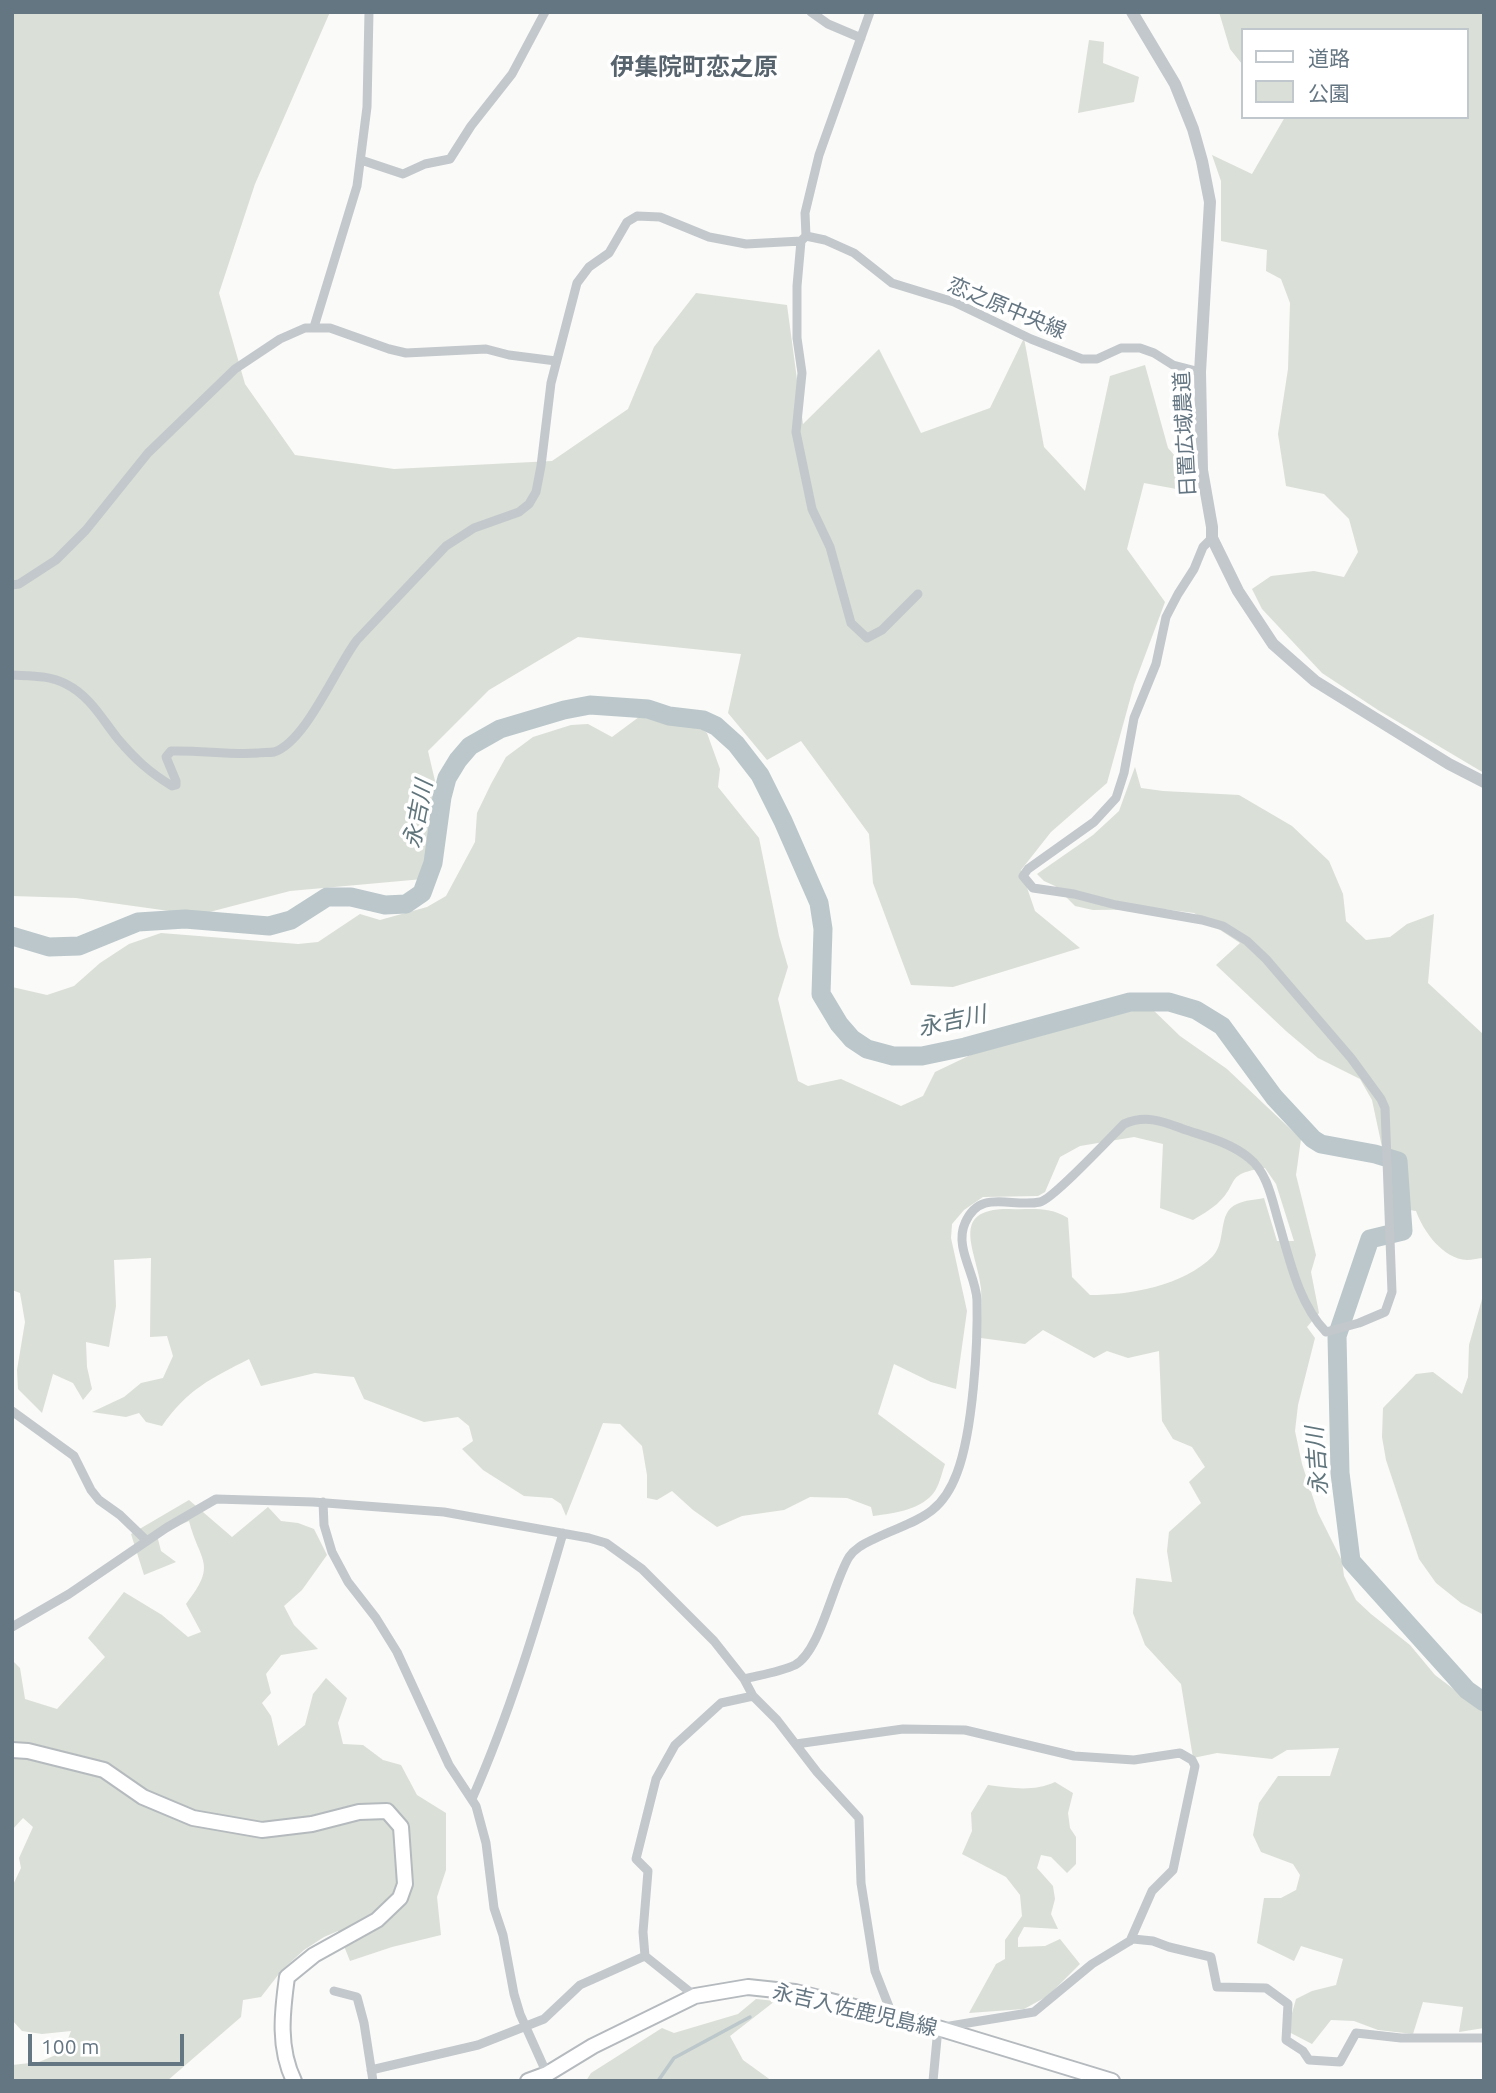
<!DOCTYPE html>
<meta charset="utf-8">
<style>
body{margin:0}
#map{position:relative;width:1496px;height:2093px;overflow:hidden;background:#fafaf8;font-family:Ubuntu,"Noto Sans JP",sans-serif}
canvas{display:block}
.frame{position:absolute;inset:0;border:14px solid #657683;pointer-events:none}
.legend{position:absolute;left:1241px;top:28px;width:228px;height:91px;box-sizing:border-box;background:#fff;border:2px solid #c1c8cd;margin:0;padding:9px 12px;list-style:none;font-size:21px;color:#657683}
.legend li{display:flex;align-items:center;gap:14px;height:35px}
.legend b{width:35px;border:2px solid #c1c8cd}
.scale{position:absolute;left:28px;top:2034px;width:156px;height:32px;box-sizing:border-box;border:4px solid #657683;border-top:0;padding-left:9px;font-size:21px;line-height:24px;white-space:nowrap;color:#657683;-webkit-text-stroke:5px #fff;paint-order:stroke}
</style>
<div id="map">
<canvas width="1496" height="2093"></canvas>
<div class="frame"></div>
<ul class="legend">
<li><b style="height:9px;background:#fff"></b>道路</li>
<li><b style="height:19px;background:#dadfd7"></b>公園</li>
</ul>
<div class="scale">100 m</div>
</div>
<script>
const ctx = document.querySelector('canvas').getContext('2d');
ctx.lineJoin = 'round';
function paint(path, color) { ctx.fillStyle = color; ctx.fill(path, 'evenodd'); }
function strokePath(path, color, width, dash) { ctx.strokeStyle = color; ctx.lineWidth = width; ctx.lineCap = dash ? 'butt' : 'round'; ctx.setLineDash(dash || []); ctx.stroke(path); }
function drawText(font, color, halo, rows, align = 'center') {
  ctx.font = font + ' Ubuntu,"Noto Sans JP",sans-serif'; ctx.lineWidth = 7; ctx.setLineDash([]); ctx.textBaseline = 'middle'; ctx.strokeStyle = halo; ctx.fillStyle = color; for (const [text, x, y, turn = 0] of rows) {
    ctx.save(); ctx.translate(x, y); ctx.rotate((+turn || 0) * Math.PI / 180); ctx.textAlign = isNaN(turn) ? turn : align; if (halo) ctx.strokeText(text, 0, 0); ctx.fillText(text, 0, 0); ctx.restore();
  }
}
paint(new Path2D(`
 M 12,12 L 330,12 L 255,184 L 219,293 L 245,384 L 295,455 L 394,469 L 552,461 L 628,409 L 654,347 L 696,293 L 787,305 L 803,424 L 879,349 L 921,433 L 990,408 L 1024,338 L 1044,447 L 1085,491 L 1110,376 L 1145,365 L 1168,448 L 1209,495 L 1144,483 L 1127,549 L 1165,602 L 1134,685 L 1107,783 L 1051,832 L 1021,870 L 1035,911 L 1080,948 L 953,987 L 911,985 L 873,883 L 869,834 L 801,741 L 767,760 L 728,713 L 741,654 L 578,637 L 489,690 L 428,751 L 446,828 L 423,879 L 290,891 L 198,915 L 76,898 L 12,896 Z
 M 1219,12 L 1484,12 L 1484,773 L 1378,710 L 1322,673 L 1262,609 L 1252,589 L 1271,576 L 1314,571 L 1344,577 L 1358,552 L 1349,519 L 1324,494 L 1286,486 L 1278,434 L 1288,369 L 1290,303 L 1281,279 L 1266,271 L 1267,250 L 1221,241 L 1221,181 L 1212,155 L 1252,174 L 1285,117 L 1466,117 L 1466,30 L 1242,30 L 1242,64 L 1230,49 Z
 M 1089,40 L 1104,42 L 1103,63 L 1139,77 L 1134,102 L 1078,113 Z
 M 643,714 L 696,725 L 707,733 L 720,769 L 718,787 L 759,838 L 779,936 L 788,967 L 778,999 L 798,1081 L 808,1086 L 841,1079 L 901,1106 L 923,1096 L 935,1072 L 981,1050 L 1042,1030 L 1131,1007 L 1149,1006 L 1180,1036 L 1227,1069 L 1301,1139 L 1296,1175 L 1316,1255 L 1311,1272 L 1319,1313 L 1307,1327 L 1315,1338 L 1298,1405 L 1295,1431 L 1302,1464 L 1318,1513 L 1342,1561 L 1344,1576 L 1356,1600 L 1371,1614 L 1410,1645 L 1435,1675 L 1484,1712 L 1484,2028 L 1459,2032 L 1463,2007 L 1423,2002 L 1413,2034 L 1378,2030 L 1354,2021 L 1331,2020 L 1312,2044 L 1287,2031 L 1296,1999 L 1312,1991 L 1336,1985 L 1343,1959 L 1301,1946 L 1294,1961 L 1257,1943 L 1264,1898 L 1281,1898 L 1296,1890 L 1300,1875 L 1293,1864 L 1261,1852 L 1253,1835 L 1259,1803 L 1278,1776 L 1330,1776 L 1339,1748 L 1287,1750 L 1272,1759 L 1217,1753 L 1193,1758 L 1181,1684 L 1145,1645 L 1133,1613 L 1136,1578 L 1172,1582 L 1167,1551 L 1169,1532 L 1201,1503 L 1189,1482 L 1205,1467 L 1192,1447 L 1173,1439 L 1162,1421 L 1159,1351 L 1128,1358 L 1107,1351 L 1094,1358 L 1043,1330 L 1025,1344 L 981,1338 C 981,1321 982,1304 981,1288 C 977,1251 947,1208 1010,1209 C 1033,1210 1048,1206 1068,1218 L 1072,1277 L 1090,1295 C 1131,1295 1183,1286 1213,1256 C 1227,1241 1217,1212 1237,1204 C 1245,1200 1255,1200 1264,1198 L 1277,1241 L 1294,1241 L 1276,1184 L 1265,1168 C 1223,1174 1241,1182 1217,1204 C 1210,1210 1201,1215 1193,1220 L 1160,1208 L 1163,1144 L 1134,1137 L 1080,1146 L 1060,1157 L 1045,1192 L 1038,1196 L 983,1197 L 964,1210 L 952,1224 L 951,1238 L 967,1311 L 956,1389 L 931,1382 L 894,1364 L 878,1414 L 945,1464 C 942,1472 940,1483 935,1491 C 922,1510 895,1513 873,1516 L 871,1507 L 847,1498 L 810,1497 L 784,1510 L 742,1516 L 717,1527 L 693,1510 L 672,1491 L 657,1500 L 647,1498 L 647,1475 L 642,1446 L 620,1424 L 603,1423 L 566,1516 L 561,1504 L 552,1498 L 524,1496 L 483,1470 L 462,1449 L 473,1441 L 469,1426 L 458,1417 L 424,1422 L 364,1399 L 354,1377 L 315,1373 L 261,1386 L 249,1359 C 210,1379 188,1389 162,1426 L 146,1422 L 139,1413 L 126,1417 L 92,1412 L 124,1397 L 141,1383 L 163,1378 L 173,1356 L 167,1336 L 150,1337 L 151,1258 L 114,1260 L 116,1306 L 109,1347 L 86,1342 L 87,1367 L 92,1389 L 83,1400 L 73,1383 L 53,1374 L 42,1413 L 18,1389 L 17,1370 L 25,1322 L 20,1293 L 12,1290 L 12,987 L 47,995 L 74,986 L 100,963 L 129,944 L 161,933 L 298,944 L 318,942 L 360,914 L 380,920 L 427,907 L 446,896 L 475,842 L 477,813 L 491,784 L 506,757 L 533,737 L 571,725 L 588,724 L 612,737 Z
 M 1135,767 L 1141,788 L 1163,791 L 1239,795 L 1292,826 L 1329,861 L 1343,894 L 1346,921 L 1366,940 L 1390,937 L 1407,924 L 1434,914 L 1428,983 L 1484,1035 L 1484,1258 C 1479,1258 1472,1260 1467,1260 C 1443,1259 1423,1231 1416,1211 L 1395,1208 L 1372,1100 L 1360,1079 L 1318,1058 L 1286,1031 L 1216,965 L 1240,943 L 1194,913 L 1163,909 L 1093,910 L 1075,906 L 1055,886 L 1044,881 L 1037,874 L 1093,835 L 1119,811 Z
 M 1484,1292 L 1484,1615 L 1461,1603 L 1436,1583 L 1419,1559 L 1386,1460 L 1382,1437 L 1383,1408 L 1416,1374 L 1433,1372 L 1462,1394 L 1468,1377 L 1469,1345 Z
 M 189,1500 L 232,1537 L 268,1507 L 281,1521 L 298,1523 L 314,1529 L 327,1555 L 302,1590 L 284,1606 L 294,1625 L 318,1649 L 281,1655 L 266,1674 L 271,1693 L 262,1703 L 271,1716 L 278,1746 L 305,1725 L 313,1694 L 326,1678 L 347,1698 L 338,1723 L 343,1744 L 363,1745 L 383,1760 L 401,1765 L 417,1795 L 446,1813 L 446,1870 L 437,1897 L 441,1935 L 392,1947 L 350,1961 L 338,1931 L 324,1937 L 304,1950 L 282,1970 L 261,1997 L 243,2000 L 241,2017 L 167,2081 L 12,2081 L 12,2065 L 39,2062 L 63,2052 L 71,2031 L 42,2034 L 22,2031 L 12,2020 L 12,1887 L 21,1868 L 19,1858 L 33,1827 L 23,1818 L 12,1830 L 12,1660 L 20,1668 L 25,1699 L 57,1709 L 105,1657 L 88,1638 L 124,1592 L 162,1615 L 188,1637 L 201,1632 L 186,1604 C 218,1563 200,1563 189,1521 L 157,1535 L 161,1551 L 176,1562 L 144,1575 L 131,1534 Z
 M 1055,1782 L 1073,1793 L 1068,1813 L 1070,1828 L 1076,1837 L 1076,1864 L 1067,1873 L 1051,1857 L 1041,1855 L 1037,1868 L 1053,1886 L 1055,1899 L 1051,1914 L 1058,1929 L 1024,1927 L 1018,1938 L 1018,1947 L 1045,1946 L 1060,1939 L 1080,1964 L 1048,1996 L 1024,2009 L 969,2013 L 996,1964 L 1005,1959 L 1005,1940 L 1022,1916 L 1020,1895 L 1006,1877 L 962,1854 L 972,1831 L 971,1813 L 988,1785 C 1011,1788 1033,1792 1055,1782 Z
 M 756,1999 L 775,2001 L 730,2036 L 743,2060 L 772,2081 L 586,2081 L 591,2073 L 662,2028 L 674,2033 L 738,2014 Z`), '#dadfd7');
strokePath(new Path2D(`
 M 658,2081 L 674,2058 L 750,2017`), '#bbc7cb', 3.5);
strokePath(new Path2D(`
 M 12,936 L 49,947 L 79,946 L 138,922 L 185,919 L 269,926 L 291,920 L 327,897 L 351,897 L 385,905 L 406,904 L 422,893 L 433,863 L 442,797 L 447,778 L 458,760 L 470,746 L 500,729 L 564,710 L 590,705 L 648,709 L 669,716 L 703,720 L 716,726 L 736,744 L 760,775 L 783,821 L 819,903 L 823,929 L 821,994 L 839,1024 L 852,1039 L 867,1049 L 893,1056 L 922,1056 L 965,1047 L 1130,1002 L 1169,1002 L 1196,1010 L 1222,1026 L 1274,1097 L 1313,1139 L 1321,1144 L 1375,1154 L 1398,1161 L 1403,1231 L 1370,1239 L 1337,1336 L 1340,1473 L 1351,1561 L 1467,1690 L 1484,1702`), '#bbc7cb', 19);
const primary = new Path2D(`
 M 12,1750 L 28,1751 L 104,1770 L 143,1797 L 193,1818 L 262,1830 L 312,1824 L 359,1812 L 387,1811 L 401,1827 L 405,1884 L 400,1898 L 377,1920 L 314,1955 L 287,1977 C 282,2013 278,2048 294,2081
 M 528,2081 L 547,2074 L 593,2046 L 695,1996 L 748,1987 L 795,1992 L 938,2028 L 1112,2081`);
strokePath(primary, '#b5babe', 18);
strokePath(new Path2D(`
 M 811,12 L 828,24 L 861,38
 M 361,160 L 403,174 L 425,164 L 450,159 L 471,126 L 512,74 L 545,12
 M 806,236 L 825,240 L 854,253 L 892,283 L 954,302 L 1031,339 L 1082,359 L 1097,359 L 1121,348 L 1140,348 L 1154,353 L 1173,365 L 1200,372
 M 806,236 L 805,213 L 819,155 L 870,12
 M 801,241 L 797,286 L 797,338 L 802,373 L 796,432 L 812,509 L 830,547 L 851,623 L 867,638 L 882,630 L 918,594
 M 314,327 L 357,186 L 367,107 L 369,12
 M 12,585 L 19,584 L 56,560 L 86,530 L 148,453 L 235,369 L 280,339 L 305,328 L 330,328 L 389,349 L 406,353 L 486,349 L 509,355 L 556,361
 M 12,675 C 31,676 49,675 66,684 C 90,696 102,719 118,739 C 135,759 149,772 172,786 L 176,785 L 176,781 L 166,757 L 171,751 C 200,750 229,755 258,753 C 262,752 269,753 274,752 C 306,742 336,667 357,640 L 446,546 L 474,528 L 519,512 L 529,504 L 536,492 L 541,466 L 551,383 L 577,283 L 589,267 L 609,253 L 627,222 L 637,216 L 660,217 L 709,237 L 746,244 L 801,241 L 806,236
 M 12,1411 L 74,1456 L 91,1490 L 99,1500 L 120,1515 L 147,1541
 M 323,1502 L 324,1525 L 332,1552 L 348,1582 L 376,1618 L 397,1652 L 449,1765 L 476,1806 L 486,1843 L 494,1908 L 503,1935 L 514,1994 L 520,2014 L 547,2074
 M 12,1627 L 69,1594 L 166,1528 L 216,1499 L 313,1502 L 444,1512 L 589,1538 L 606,1543 L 642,1569 L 714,1641 L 744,1679 L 753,1696 L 777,1720 L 817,1772 L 859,1818 L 861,1883 L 875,1971 L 893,2017
 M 744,1679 C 760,1675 780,1672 795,1665 C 820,1652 833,1583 849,1557 C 855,1548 864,1544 874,1539 C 913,1520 940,1519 957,1473 C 973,1431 978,1344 977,1300 C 976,1275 954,1247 965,1223 C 980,1188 1011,1208 1040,1202 C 1052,1200 1111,1137 1124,1124 C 1147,1114 1164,1122 1186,1130 C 1207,1137 1231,1143 1249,1158 C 1267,1172 1272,1199 1278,1220 C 1289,1257 1298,1303 1326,1332 L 1359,1323 L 1385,1312 L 1392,1292 L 1385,1108 L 1381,1099 L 1351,1058 L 1266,959 L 1247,941 L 1223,926 L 1202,920 L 1116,905 L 1074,894 L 1033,888 L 1023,876 L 1028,869 L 1094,822 L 1116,798 L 1124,773 L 1134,718 L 1156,664 L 1166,617 L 1178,594 L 1194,569 L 1203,547 L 1212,538
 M 796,1744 L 903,1729 L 965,1730 L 1074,1756 L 1134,1760 L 1180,1753 L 1192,1760 L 1195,1766 L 1173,1870 L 1152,1891 L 1130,1941
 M 472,1799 C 510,1713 537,1623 563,1533
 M 334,1991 L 357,1997 L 364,2023 L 373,2081
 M 695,1996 L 645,1956 L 643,1932 L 648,1871 L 636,1859 L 656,1779 L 675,1745 L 721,1703 L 753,1696
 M 371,2070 L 478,2045 L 544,2019 L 580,1985 L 645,1956
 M 933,2081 L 938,2028 L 1034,2012 L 1092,1964 L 1133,1939 L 1153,1941 L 1169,1947 L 1211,1957 L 1217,1987 L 1266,1988 L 1288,2004 L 1286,2040 L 1303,2051 L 1309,2060 L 1340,2062 L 1356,2033 L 1401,2038 L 1484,2038`), '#c3c8cc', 9);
strokePath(new Path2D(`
 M 1132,12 L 1175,84 L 1193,129 L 1202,161 L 1210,202 L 1200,372 L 1202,470 L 1212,527 L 1212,538 L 1238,591 L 1273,644 L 1315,681 L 1449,764 L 1484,782`), '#c3c8cc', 12);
strokePath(primary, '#fff', 14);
drawText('21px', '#657683', '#fff', [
 ["恋之原中央線",1007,308,23],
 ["日置広域農道",1185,434,-93],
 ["永吉入佐鹿児島線",855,2010,13]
]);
drawText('italic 23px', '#60757c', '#fff', [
 ["永吉川",418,814,-79],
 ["永吉川",952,1021,-12],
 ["永吉川",1317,1461,-94]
]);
drawText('bold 24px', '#57646e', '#fff', [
 ["伊集院町恋之原",694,67]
]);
</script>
